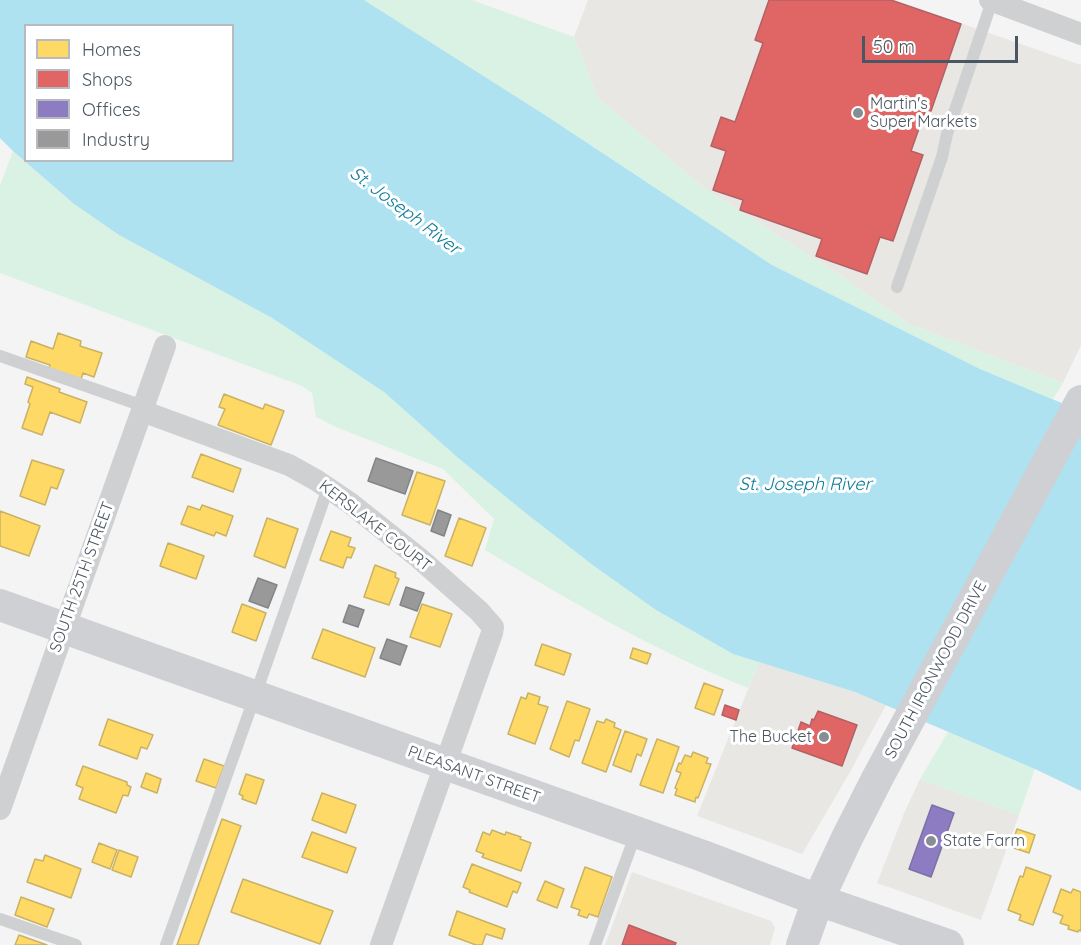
<!DOCTYPE html>
<style>
body{margin:0}
#map{position:relative;width:1081px;height:945px;overflow:hidden;background:#f4f4f4;font-family:Quicksand,sans-serif}
canvas{display:block}
.legend{position:absolute;left:24px;top:24px;width:210px;height:138px;box-sizing:border-box;background:#fff;border:2px solid #b7bbc0;margin:0;padding:8px 10px;list-style:none;font-size:18px;color:#4a5661}
.legend li{display:flex;align-items:center;gap:12px;height:30px}
.legend b{width:30px;border:2px solid #b7bbc0}
.scale{position:absolute;left:862px;top:36px;width:156px;height:27px;box-sizing:border-box;border:3px solid #4a5661;border-top:0;padding-left:8px;font-size:18px;line-height:21px;white-space:nowrap;color:#4a5661;-webkit-text-stroke:4px #fff;paint-order:stroke}
</style>
<div id="map">
<canvas width="1081" height="945"></canvas>
<ul class="legend">
<li><b style="height:16px;background:#ffd966"></b>Homes</li>
<li><b style="height:16px;background:#e06666"></b>Shops</li>
<li><b style="height:16px;background:#8e7cc3"></b>Offices</li>
<li><b style="height:16px;background:#999"></b>Industry</li>
</ul>
<div class="scale">50 m</div>
</div>
<script>
const ctx = document.querySelector('canvas').getContext('2d');
ctx.lineJoin = 'round';
function paint(path, color) { ctx.fillStyle = color; ctx.fill(path, 'evenodd'); }
function strokePath(path, color, width, dash) { ctx.strokeStyle = color; ctx.lineWidth = width; ctx.lineCap = dash ? 'butt' : 'round'; ctx.setLineDash(dash || []); ctx.stroke(path); }
function drawText(font, color, halo, rows, align = 'center') {
  ctx.font = font + ' Quicksand,sans-serif'; ctx.lineWidth = 6; ctx.setLineDash([]); ctx.textBaseline = 'middle'; ctx.strokeStyle = halo; ctx.fillStyle = color; for (const [text, x, y, turn = 0] of rows) {
    ctx.save(); ctx.translate(x, y); ctx.rotate((+turn || 0) * Math.PI / 180); ctx.textAlign = isNaN(turn) ? turn : align; if (halo) ctx.strokeText(text, 0, 0); ctx.fillText(text, 0, 0); ctx.restore();
  }
}
paint(new Path2D(`
 M 588,0 L 894,0 L 1081,65 L 1081,345 L 1063,383 L 909,324 L 840,275 L 704,188 L 598,98 L 574,37 Z
 M 759,662 L 855,692 L 886,705 L 850,772 L 802,854 L 697,816 Z
 M 920,779 L 1019,815 L 981,920 L 877,883 L 905,811 Z
 M 632,872 L 771,921 L 775,928 L 770,945 L 605,945 Z`), '#e8e7e3');
paint(new Path2D(`
 M 364,0 L 472,0 L 574,37 L 598,98 L 704,188 L 840,275 L 909,324 L 1063,383 L 1053,399 L 980,369 L 772,265 L 545,115 Z
 M 13,151 L 74,204 L 119,235 L 272,318 L 384,392 L 457,457 L 528,515 L 594,566 L 656,610 L 733,654 L 759,662 L 748,688 C 656,652 570,601 485,550 L 494,519 L 443,469 L 336,427 L 316,417 L 312,393 L 302,386 L 0,273 L 0,186 Z
 M 948,732 L 1035,769 L 1019,815 L 920,779 Z`), '#d9f2e3');
paint(new Path2D(`
 M 0,0 L 364,0 L 545,115 L 772,265 L 980,369 L 1081,411 L 1081,791 L 1035,769 L 855,692 L 733,654 L 656,610 L 594,566 L 528,515 L 457,457 L 384,392 L 272,318 L 119,235 L 74,204 L 13,151 L 0,138 ZM 26,26 L 232,26 L 232,160 L 26,160 Z`), '#aee2f0');
const homes = new Path2D(`
 M 58,333 L 81,341 L 80,346 L 102,353 L 94,377 L 83,373 L 81,379 L 49,368 L 50,365 L 26,357 L 31,341 L 53,349 Z
 M 27,377 L 60,389 L 59,392 L 87,402 L 80,423 L 50,412 L 42,435 L 22,428 L 30,404 L 28,402 L 33,387 L 25,384 Z
 M 224,394 L 263,409 L 265,404 L 284,411 L 271,445 L 218,425 L 225,409 L 219,407 Z
 M 201,454 L 241,469 L 233,492 L 192,477 Z
 M 32,460 L 64,470 L 57,489 L 51,487 L 45,505 L 20,496 Z
 M 417,472 L 445,481 L 430,525 L 402,515 Z
 M 202,505 L 233,516 L 226,536 L 216,532 L 214,536 L 181,524 L 188,506 L 200,510 Z
 M 0,511 L 40,526 L 29,556 L 0,546 Z
 M 267,518 L 298,529 L 285,568 L 254,556 Z
 M 459,518 L 486,528 L 472,566 L 445,556 Z
 M 331,531 L 351,538 L 348,546 L 355,548 L 351,558 L 347,557 L 343,568 L 320,560 Z
 M 168,543 L 204,556 L 196,579 L 160,566 Z
 M 375,565 L 396,573 L 395,577 L 399,579 L 389,605 L 364,597 Z
 M 242,604 L 266,613 L 256,641 L 232,632 Z
 M 422,604 L 452,614 L 440,647 L 410,637 Z
 M 323,629 L 375,648 L 365,677 L 312,658 Z
 M 542,644 L 571,654 L 564,675 L 535,665 Z
 M 633,648 L 651,654 L 647,664 L 630,658 Z
 M 704,683 L 723,690 L 714,715 L 695,708 Z
 M 528,693 L 540,697 L 538,704 L 548,707 L 535,744 L 508,734 L 521,697 L 526,699 Z
 M 567,701 L 590,709 L 579,741 L 575,740 L 569,757 L 550,749 Z
 M 108,719 L 153,735 L 147,749 L 141,747 L 137,759 L 99,745 Z
 M 606,719 L 615,723 L 614,727 L 621,730 L 606,772 L 582,763 L 597,721 L 604,723 Z
 M 625,731 L 647,739 L 641,756 L 637,754 L 631,772 L 613,765 Z
 M 657,739 L 679,747 L 663,793 L 640,785 Z
 M 693,752 L 708,758 L 706,763 L 711,764 L 698,798 L 696,797 L 695,802 L 675,795 L 677,789 L 675,788 L 681,773 L 676,771 L 679,763 L 681,764 L 685,755 L 691,757 Z
 M 204,759 L 224,766 L 216,788 L 196,781 Z
 M 83,766 L 127,782 L 127,785 L 131,787 L 128,796 L 123,795 L 116,813 L 79,799 L 83,788 L 76,785 Z
 M 146,773 L 161,779 L 157,793 L 141,787 Z
 M 246,774 L 264,780 L 256,804 L 242,799 L 243,796 L 239,794 Z
 M 322,793 L 356,805 L 346,833 L 312,820 Z
 M 222,819 L 241,826 L 198,945 L 177,945 Z
 M 1017,829 L 1035,835 L 1029,853 L 1011,847 Z
 M 492,830 L 505,835 L 506,832 L 521,837 L 520,839 L 531,843 L 521,871 L 482,857 L 484,854 L 476,851 L 483,832 L 490,835 Z
 M 312,832 L 356,848 L 347,873 L 302,857 Z
 M 99,843 L 117,850 L 110,869 L 92,862 Z
 M 119,850 L 138,857 L 131,877 L 112,870 Z
 M 45,855 L 81,869 L 71,898 L 27,882 L 35,859 L 43,861 Z
 M 472,864 L 521,883 L 517,893 L 513,891 L 507,907 L 469,892 L 470,890 L 463,887 Z
 M 585,867 L 612,877 L 598,917 L 589,914 L 587,918 L 578,915 L 580,910 L 571,907 Z
 M 1026,867 L 1051,876 L 1033,925 L 1019,920 L 1021,915 L 1008,910 L 1020,876 L 1023,877 Z
 M 243,879 L 333,911 L 320,944 L 231,912 Z
 M 545,881 L 564,889 L 557,908 L 537,900 Z
 M 1061,889 L 1071,893 L 1073,889 L 1081,892 L 1081,931 L 1079,930 L 1078,932 L 1068,929 L 1069,926 L 1060,923 L 1063,916 L 1053,912 Z
 M 21,897 L 54,909 L 47,927 L 15,915 Z
 M 457,911 L 505,929 L 502,939 L 486,934 L 482,945 L 476,945 L 449,935 Z
 M 19,935 L 47,945 L 15,945 Z`);
paint(homes, '#ffd966');
strokePath(homes, '#c9b264', 1.5);
const shops = new Path2D(`
 M 769,0 L 891,0 L 961,24 L 931,111 L 926,109 L 911,151 L 923,155 L 893,241 L 880,237 L 867,274 L 816,256 L 822,239 L 740,210 L 743,200 L 713,190 L 726,151 L 711,146 L 721,117 L 735,122 L 763,43 L 755,40 Z
 M 725,705 L 739,710 L 736,720 L 722,715 Z
 M 818,711 L 857,725 L 842,766 L 792,748 L 801,722 L 810,726 L 812,719 L 814,720 Z
 M 629,925 L 676,943 L 675,945 L 622,945 Z`);
paint(shops, '#e06666');
strokePath(shops, '#b36164', 1.5);
const offices = new Path2D(`
 M 932,805 L 954,813 L 931,877 L 909,869 Z`);
paint(offices, '#8e7cc3');
strokePath(offices, '#7a71a6', 1.5);
const industry = new Path2D(`
 M 376,458 L 413,471 L 405,494 L 368,481 Z
 M 438,510 L 451,515 L 444,536 L 431,531 Z
 M 258,578 L 277,585 L 268,608 L 249,601 Z
 M 406,587 L 424,593 L 417,611 L 400,605 Z
 M 349,605 L 364,610 L 358,627 L 343,622 Z
 M 387,639 L 407,646 L 400,665 L 380,658 Z`);
paint(industry, '#999');
strokePath(industry, '#818588', 1.5);
strokePath(new Path2D(`
 M 897,287 L 942,157 L 947,134 L 992,1
 M 0,356 L 143,406
 M 0,919 L 76,945
 M 166,945 L 255,696 L 328,488
 M 595,945 L 636,833`), '#ced0d2', 12);
strokePath(new Path2D(`
 M 990,0 L 1081,34
 M 142,411 L 289,465 L 316,480 L 350,503 L 419,558 L 479,611 L 493,627 L 492,633 L 381,945
 M 0,809 L 165,346`), '#ced0d2', 22);
strokePath(new Path2D(`
 M 0,605 L 703,856 L 818,900 L 948,945
 M 802,945 L 818,900 L 847,838 L 878,777 L 1081,401`), '#ced0d4', 32);
for (const [x, y, r, color] of [
 [858,113,6,"#868d94"],
 [824,737,6,"#868d94"],
 [931,841,6,"#868d94"]
]) { const dot = new Path2D(); dot.arc(x, y, r, 0, 2 * Math.PI); ctx.fillStyle = color; ctx.fill(dot); strokePath(dot, '#fff', 2); }
drawText('16px', '#4a5661', '#fff', [
 ["Martin's",870,104],
 ["Super Markets",870,122],
 ["The Bucket",812,737,"right"],
 ["State Farm",943,841]
], 'left');
drawText('16px', '#4a5661', '#fff', [
 ["KERSLAKE COURT",375,526,38],
 ["SOUTH 25TH STREET",82,577,-70],
 ["SOUTH IRONWOOD DRIVE",936,670,-62],
 ["PLEASANT STREET",474,775,20]
]);
drawText('italic 18px', '#0c7c9b', '#fff', [
 ["St. Joseph River",405,211,37],
 ["St. Joseph River",805,485]
]);
</script>
